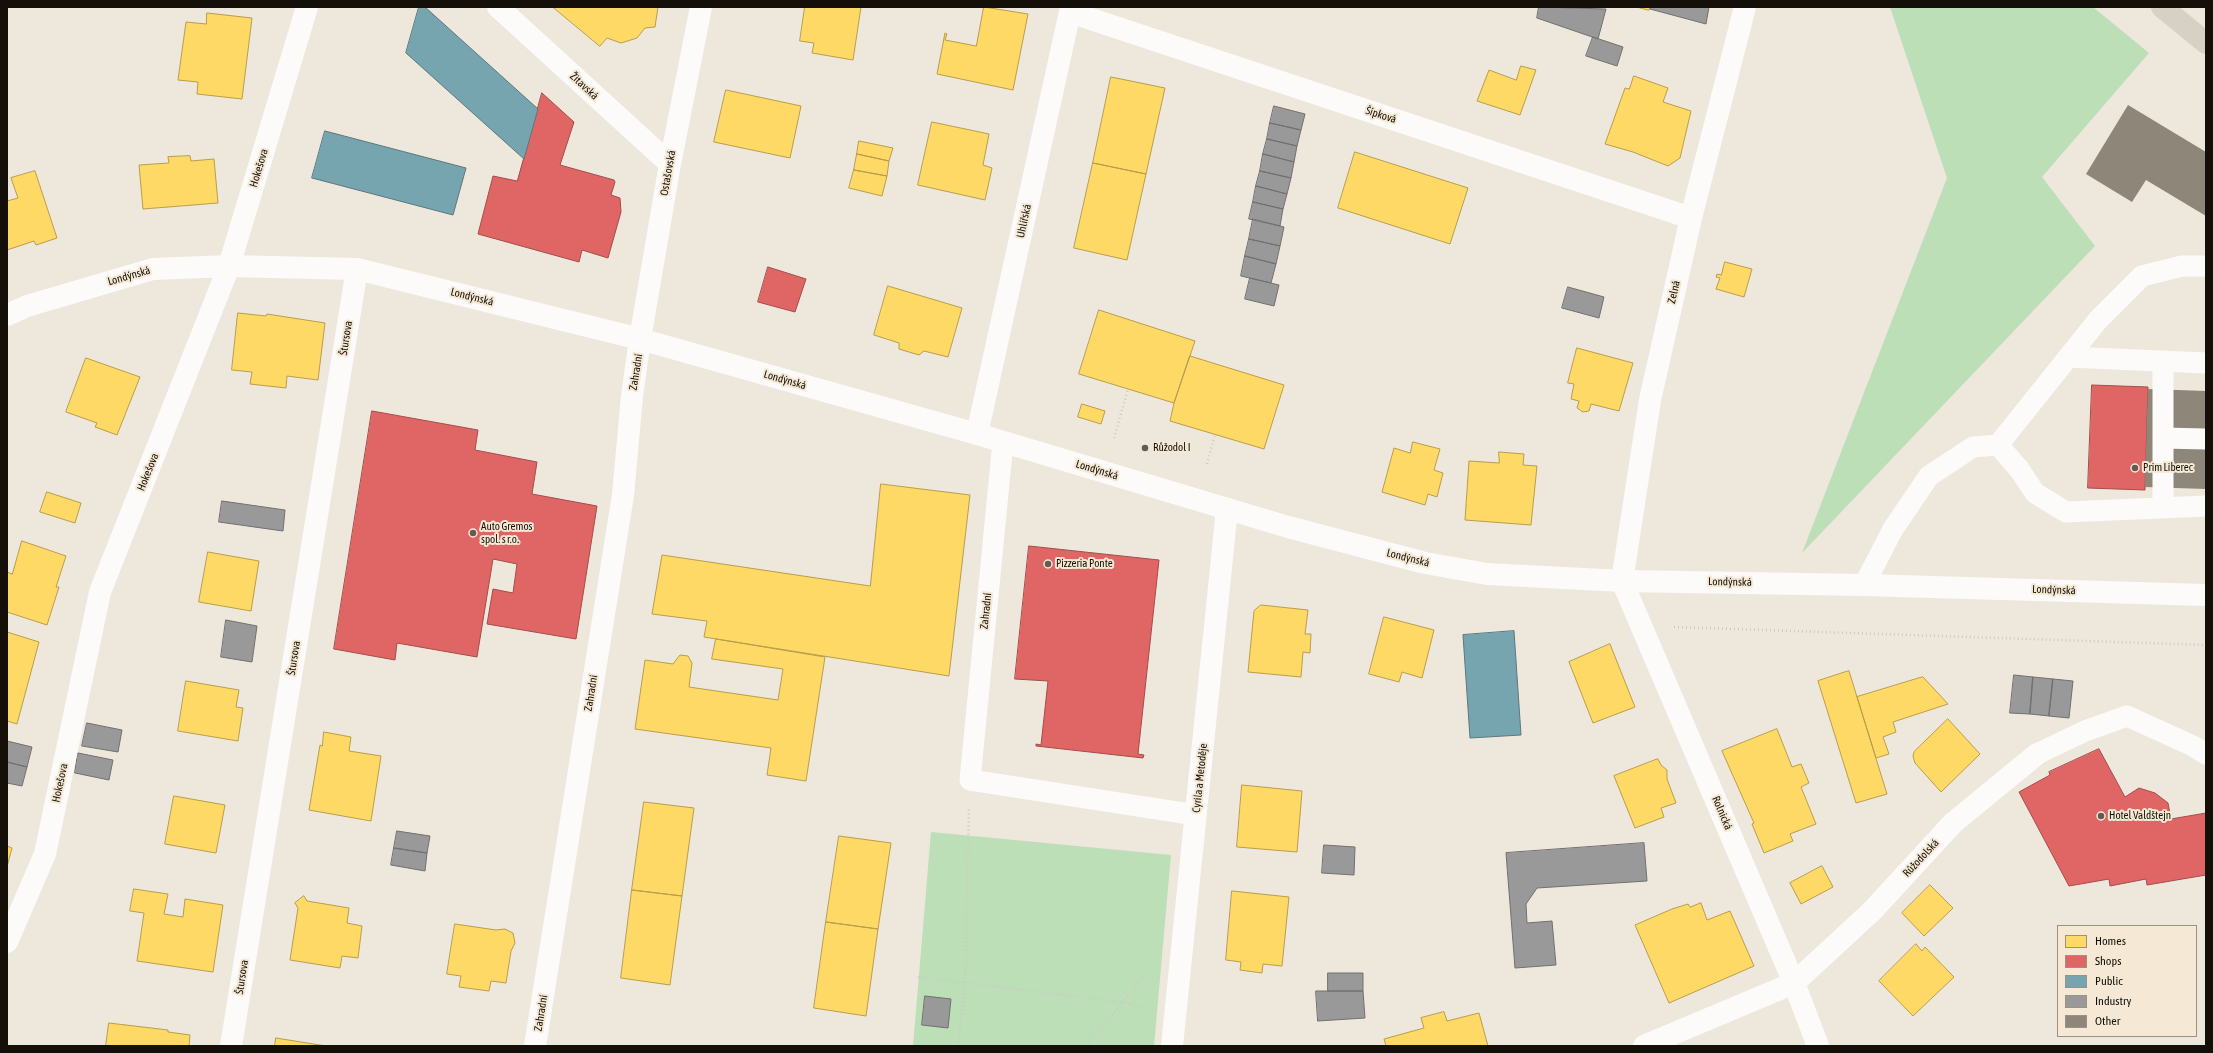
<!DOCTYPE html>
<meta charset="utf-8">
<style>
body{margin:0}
#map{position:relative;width:2213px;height:1053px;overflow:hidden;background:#eee7dc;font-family:"Asap Condensed",sans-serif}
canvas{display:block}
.frame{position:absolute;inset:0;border:8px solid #141009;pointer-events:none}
.legend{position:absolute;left:2057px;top:925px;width:140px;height:112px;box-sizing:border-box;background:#f5e9d5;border:1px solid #9b9283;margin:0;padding:5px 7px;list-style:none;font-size:12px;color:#141009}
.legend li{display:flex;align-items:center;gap:8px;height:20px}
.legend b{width:20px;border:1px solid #9b9283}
</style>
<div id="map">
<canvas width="2213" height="1053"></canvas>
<div class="frame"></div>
<ul class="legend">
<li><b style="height:11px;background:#ffd966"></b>Homes</li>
<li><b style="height:11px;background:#e06666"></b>Shops</li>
<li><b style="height:11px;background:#76a5af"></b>Public</li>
<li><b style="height:11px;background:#999"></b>Industry</li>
<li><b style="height:11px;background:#8e8678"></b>Other</li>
</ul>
</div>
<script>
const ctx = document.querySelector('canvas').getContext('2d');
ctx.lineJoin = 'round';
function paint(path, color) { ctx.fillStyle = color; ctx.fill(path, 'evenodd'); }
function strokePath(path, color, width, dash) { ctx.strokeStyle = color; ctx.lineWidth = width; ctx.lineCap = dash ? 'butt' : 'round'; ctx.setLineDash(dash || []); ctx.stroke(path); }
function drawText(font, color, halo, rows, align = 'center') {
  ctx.font = font + ' "Asap Condensed",sans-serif'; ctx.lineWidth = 4; ctx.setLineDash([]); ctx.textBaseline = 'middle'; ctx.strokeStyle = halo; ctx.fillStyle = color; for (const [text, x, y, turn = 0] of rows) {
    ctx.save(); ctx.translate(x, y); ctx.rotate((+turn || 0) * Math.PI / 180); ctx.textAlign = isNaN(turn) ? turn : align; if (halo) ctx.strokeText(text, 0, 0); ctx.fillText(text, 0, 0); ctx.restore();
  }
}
paint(new Path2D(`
 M 1890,7 L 2093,7 L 2149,53 L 2042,177 L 2095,246 L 1802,553 L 1947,178 Z
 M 931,832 L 1171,855 L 1154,1046 L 913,1046 Z`), '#bcdfb8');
const homes = new Path2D(`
 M 553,7 L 658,7 L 655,27 L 645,28 L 637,38 L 621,43 L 607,38 L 600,46 Z
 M 805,7 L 861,7 L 853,60 L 812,53 L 814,43 L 800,41 Z
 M 984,7 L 1028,14 L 1013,90 L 937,74 L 945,33 L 947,34 L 945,40 L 976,46 Z
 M 1637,7 L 1651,7 L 1649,10 Z
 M 207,13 L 252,18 L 242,99 L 197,94 L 198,82 L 178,80 L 186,22 L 206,24 Z
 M 1521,66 L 1536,70 L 1520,115 L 1477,101 L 1489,70 L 1516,80 Z
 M 1634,76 L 1668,88 L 1663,102 L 1691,111 L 1680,158 L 1668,166 L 1633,152 L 1605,144 L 1625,88 L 1629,89 Z
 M 1111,77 L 1165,88 L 1146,174 L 1093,163 Z
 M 726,90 L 801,106 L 790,158 L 714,142 Z
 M 932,122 L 989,134 L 983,165 L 992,168 L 985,200 L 918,185 Z
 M 859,141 L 893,148 L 889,161 L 857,154 Z
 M 1355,152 L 1468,188 L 1450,244 L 1338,208 Z
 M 857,154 L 889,161 L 887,176 L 854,170 Z
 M 190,156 L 191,161 L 214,159 L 218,203 L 143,209 L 139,165 L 169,163 L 168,157 Z
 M 1093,163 L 1146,174 L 1127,260 L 1074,248 Z
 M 854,170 L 887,176 L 882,196 L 849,188 Z
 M 35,171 L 57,238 L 36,245 L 34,241 L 7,250 L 7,201 L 18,198 L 11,178 Z
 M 1725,262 L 1752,269 L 1744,297 L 1716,289 L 1720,278 L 1716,277 L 1717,274 L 1721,275 Z
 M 888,286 L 962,308 L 948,357 L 924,351 L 919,355 L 899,349 L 899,343 L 874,335 Z
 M 1099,310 L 1195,341 L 1174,403 L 1079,374 Z
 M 238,313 L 266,316 L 267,314 L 325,323 L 318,380 L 287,376 L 286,388 L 250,384 L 252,372 L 232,370 Z
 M 1577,348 L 1633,363 L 1619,411 L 1591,404 L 1589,411 L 1583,412 L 1577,408 L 1579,401 L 1571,399 L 1574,384 L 1568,383 Z
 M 1190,356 L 1284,385 L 1264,449 L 1170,421 L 1174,403 Z
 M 86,358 L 140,377 L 117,435 L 95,427 L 97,423 L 66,412 Z
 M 1082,404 L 1105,411 L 1101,424 L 1078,417 Z
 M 1413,442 L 1440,449 L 1434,470 L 1443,473 L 1437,497 L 1428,494 L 1425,505 L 1382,492 L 1394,448 L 1410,453 Z
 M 1499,452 L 1524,454 L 1523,465 L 1537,466 L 1531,525 L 1465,520 L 1469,461 L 1499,463 Z
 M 881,484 L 970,495 L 949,676 L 704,637 L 707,621 L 652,614 L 662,555 L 870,586 Z
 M 47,492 L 81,503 L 75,523 L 40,512 Z
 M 22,541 L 66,556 L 56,587 L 59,587 L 47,625 L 7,612 L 7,572 L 12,574 Z
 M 208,552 L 259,561 L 251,611 L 199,602 Z
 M 1261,605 L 1308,610 L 1305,634 L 1311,634 L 1310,653 L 1303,652 L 1301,677 L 1248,672 L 1254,611 Z
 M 1384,617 L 1434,630 L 1422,678 L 1402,672 L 1399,682 L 1369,674 Z
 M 7,632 L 39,642 L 17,724 L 7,721 Z
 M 716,639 L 825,657 L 806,781 L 767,775 L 771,748 L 635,729 L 645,660 L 673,664 L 680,655 L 688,656 L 692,663 L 689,687 L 778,700 L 783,669 L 712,659 Z
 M 1610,644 L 1635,707 L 1593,723 L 1569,662 Z
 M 1849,671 L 1887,794 L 1856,803 L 1818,681 Z
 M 1923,677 L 1948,704 L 1893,722 L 1896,732 L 1883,737 L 1889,754 L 1876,758 L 1857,697 Z
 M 186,681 L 239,690 L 236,707 L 243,708 L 238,741 L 178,731 Z
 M 1948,719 L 1980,754 L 1941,792 L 1915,763 L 1913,756 L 1914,752 Z
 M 1777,729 L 1792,767 L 1801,764 L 1809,783 L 1801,787 L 1816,824 L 1790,834 L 1793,841 L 1764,853 L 1752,824 L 1754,823 L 1722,751 Z
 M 324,732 L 351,737 L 349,751 L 381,756 L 371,821 L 309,810 L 320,745 L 322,746 Z
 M 1658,759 L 1661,765 L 1667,770 L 1667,779 L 1676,803 L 1661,808 L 1664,817 L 1635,828 L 1614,776 Z
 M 1242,785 L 1302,791 L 1297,852 L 1237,847 Z
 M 174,796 L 225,805 L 216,853 L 165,844 Z
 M 644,802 L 694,808 L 682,896 L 632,890 Z
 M 839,836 L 891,843 L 878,929 L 826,922 Z
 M 7,846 L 12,848 L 7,867 Z
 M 1822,866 L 1833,887 L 1801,904 L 1790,883 Z
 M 1930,885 L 1953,908 L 1924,936 L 1902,913 Z
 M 134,889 L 168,894 L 164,914 L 183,917 L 185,899 L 223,905 L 213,972 L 137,961 L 144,913 L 130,911 Z
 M 632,890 L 682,896 L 670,985 L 621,978 Z
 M 1232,891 L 1289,897 L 1282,966 L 1263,964 L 1262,973 L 1240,970 L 1241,962 L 1226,960 Z
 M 304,896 L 307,901 L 349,908 L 347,923 L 362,926 L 358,958 L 342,956 L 340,968 L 290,960 L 298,908 L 295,903 Z
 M 1701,903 L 1707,920 L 1730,911 L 1754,966 L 1669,1003 L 1635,925 L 1672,909 L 1688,904 L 1690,907 Z
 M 826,922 L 878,929 L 866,1016 L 814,1008 Z
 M 455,924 L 496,930 L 505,929 L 513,933 L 515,943 L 511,951 L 506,983 L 491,981 L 489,991 L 459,987 L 461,976 L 447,974 Z
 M 1916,944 L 1922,951 L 1925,947 L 1954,977 L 1913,1016 L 1879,981 Z
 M 1444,1012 L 1447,1021 L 1479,1013 L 1488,1046 L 1386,1046 L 1384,1039 L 1424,1028 L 1421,1018 Z
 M 109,1023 L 168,1030 L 168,1032 L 190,1035 L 189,1046 L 106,1046 Z
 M 276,1038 L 326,1046 L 275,1046 Z`);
paint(homes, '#ffd966');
strokePath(homes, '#b89d4a', 1);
const shops = new Path2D(`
 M 542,93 L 574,122 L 560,165 L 614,180 L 615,182 L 611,195 L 620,198 L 621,212 L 608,258 L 582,250 L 579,262 L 478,234 L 493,176 L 517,181 Z
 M 768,267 L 806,279 L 795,312 L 758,302 Z
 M 2092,385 L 2148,387 L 2145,490 L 2088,488 Z
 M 372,411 L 478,430 L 475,450 L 537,462 L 532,494 L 597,506 L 576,639 L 487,624 L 493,589 L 513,593 L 517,564 L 493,559 L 477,657 L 397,643 L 395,660 L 334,649 Z
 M 1029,546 L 1159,560 L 1138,754 L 1144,755 L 1143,758 L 1036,746 L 1036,744 L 1041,745 L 1048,681 L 1015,679 Z
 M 2099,749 L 2125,797 L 2139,788 L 2155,793 L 2168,803 L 2171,819 L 2206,813 L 2206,875 L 2147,885 L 2146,879 L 2110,886 L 2109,879 L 2069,886 L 2019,792 L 2050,775 L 2049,772 Z`);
paint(shops, '#e06666');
strokePath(shops, '#a34c4a', 1);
const public = new Path2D(`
 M 419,7 L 425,7 L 538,109 L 524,159 L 406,53 Z
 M 325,131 L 466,168 L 453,215 L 312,178 Z
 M 1514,631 L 1521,735 L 1470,738 L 1463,635 Z`);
paint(public, '#76a5af');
strokePath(public, '#59787d', 1);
const industry = new Path2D(`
 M 1539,7 L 1606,9 L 1598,39 L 1537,18 Z
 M 1651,7 L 1709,7 L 1706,24 L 1650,9 Z
 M 1593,37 L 1623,47 L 1617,66 L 1586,56 Z
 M 1274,106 L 1305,114 L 1301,130 L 1270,123 Z
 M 1270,123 L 1301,130 L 1297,146 L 1267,139 Z
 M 1267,139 L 1297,146 L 1294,162 L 1263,154 Z
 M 1263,154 L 1294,162 L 1291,178 L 1260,171 Z
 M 1260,171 L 1291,178 L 1287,194 L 1256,186 Z
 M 1256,186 L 1287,194 L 1283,209 L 1253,202 Z
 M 1253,202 L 1283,209 L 1280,226 L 1249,219 Z
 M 1253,219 L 1284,227 L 1280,246 L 1249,239 Z
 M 1249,239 L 1280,246 L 1276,264 L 1245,256 Z
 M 1245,256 L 1276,264 L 1271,283 L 1241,276 Z
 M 1250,278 L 1279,285 L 1274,306 L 1245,299 Z
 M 1568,287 L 1604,297 L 1599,318 L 1562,308 Z
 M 222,501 L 285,510 L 283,531 L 219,522 Z
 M 226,620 L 257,626 L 252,662 L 221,657 Z
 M 2014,675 L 2033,677 L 2030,714 L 2010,713 Z
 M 2033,677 L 2053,679 L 2049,716 L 2030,714 Z
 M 2053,679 L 2073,681 L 2069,718 L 2049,716 Z
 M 87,723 L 122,730 L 118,752 L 82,746 Z
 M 7,741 L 32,747 L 27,767 L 7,762 Z
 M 78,753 L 113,760 L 109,780 L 75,773 Z
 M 7,762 L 27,767 L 22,786 L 7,783 Z
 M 397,831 L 430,836 L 427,853 L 394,848 Z
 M 1644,843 L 1647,881 L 1537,888 L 1526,904 L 1527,923 L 1552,921 L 1556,965 L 1515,968 L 1506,853 Z
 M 1324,845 L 1355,847 L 1354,875 L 1322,873 Z
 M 394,848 L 427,853 L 425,871 L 391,865 Z
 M 1328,973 L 1363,973 L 1363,991 L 1328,991 Z
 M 1316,991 L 1363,991 L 1365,1018 L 1318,1021 Z
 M 925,996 L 951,999 L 948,1028 L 922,1025 Z`);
paint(industry, '#999');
strokePath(industry, '#71706e', 1);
paint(new Path2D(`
 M 2128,105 L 2206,152 L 2206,216 L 2146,180 L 2132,202 L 2086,174 Z
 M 2148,389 L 2206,391 L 2206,489 L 2145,487 Z`), '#8e8678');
strokePath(new Path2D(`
 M 1114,438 L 1128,389
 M 1207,464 L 1215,434
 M 1674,627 L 2206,645
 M 918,977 L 1122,1002 L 1145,1009
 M 958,1046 L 965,983 L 969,809
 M 1086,1046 L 1148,972`), '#ccc9c6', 2.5, [1, 3]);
strokePath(new Path2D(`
 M 2068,357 L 2206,363
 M 2163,438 L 2206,439
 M 1003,442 L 970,780 L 1196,815
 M 1998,445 L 2098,320 L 2142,276 L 2182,266 L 2206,266
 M 2163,508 L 2163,361
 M 1864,585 L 1893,529 L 1929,476 L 1973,447 L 1998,445 L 2019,469 L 2035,493 L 2066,512 L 2206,506
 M 2037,754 L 2085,731 L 2127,716 L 2193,746 L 2206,754`), '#fcfbfa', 21);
strokePath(new Path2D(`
 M 498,7 L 670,164
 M 1745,7 L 1691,218 L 1650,400 L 1622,581 L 1794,983 L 1818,1046
 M 1070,12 L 1691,218
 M 977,434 L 1071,7
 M 7,942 L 45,854 L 100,592 L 229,266 L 307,7
 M 231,1046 L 357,269
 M 535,1046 L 623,495 L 632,396 L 640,339 L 670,164 L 701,7
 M 1172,1046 L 1227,509
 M 1644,1046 L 1794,983 L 1872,911 L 1953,823 L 2037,754`), '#fcfbfa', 22);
strokePath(new Path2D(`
 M 7,315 L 27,306 L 153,269 L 229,266 L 357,269 L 640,339 L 977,434 L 1288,527 L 1425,563 L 1487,574 L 1622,581 L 1864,585 L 2206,595`), '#fcfbfa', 22);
strokePath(new Path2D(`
 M 2162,7 L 2206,43`), '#d6d1c4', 22);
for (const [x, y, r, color] of [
 [1145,448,4,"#605b53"],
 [2135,468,4,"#605b53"],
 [473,533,4,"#605b53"],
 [1048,564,4,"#605b53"],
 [2101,816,4,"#605b53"]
]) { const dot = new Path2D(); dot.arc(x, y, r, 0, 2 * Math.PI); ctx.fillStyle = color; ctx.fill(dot); strokePath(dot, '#f5e9d5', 1.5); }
drawText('11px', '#141009', '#f5e9d5', [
 ["Žitavská",584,86,43],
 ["Šípková",1381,115,18],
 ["Hokešova",259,168,-73],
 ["Ostašovská",668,173,-80],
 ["Uhlířská",1024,221,-78],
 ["Londýnská",129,276,-16],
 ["Zelná",1674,292,-77],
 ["Londýnská",472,297,14],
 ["Štursova",346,338,-81],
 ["Zahradní",636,372,-81],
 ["Londýnská",785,380,16],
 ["Londýnská",1097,470,17],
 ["Hokešova",148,472,-68],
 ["Londýnská",1408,558,14],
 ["Londýnská",1730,582,1],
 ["Londýnská",2054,590,2],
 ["Zahradní",986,611,-84],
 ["Štursova",294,658,-81],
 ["Zahradní",591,693,-81],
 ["Cyrila a Metoděje",1200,778,-84],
 ["Hokešova",60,783,-78],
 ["Rolnická",1722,813,67],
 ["Růžodolská",1921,858,-47],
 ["Štursova",242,977,-81],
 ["Zahradní",541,1013,-81]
]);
drawText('11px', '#141009', '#f5e9d5', [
 ["Růžodol I",1153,448],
 ["Prim Liberec",2143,468],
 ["Auto Gremos",481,527],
 ["spol. s r.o.",481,540],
 ["Pizzeria Ponte",1056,564],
 ["Hotel Valdštejn",2109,816]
], 'left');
</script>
